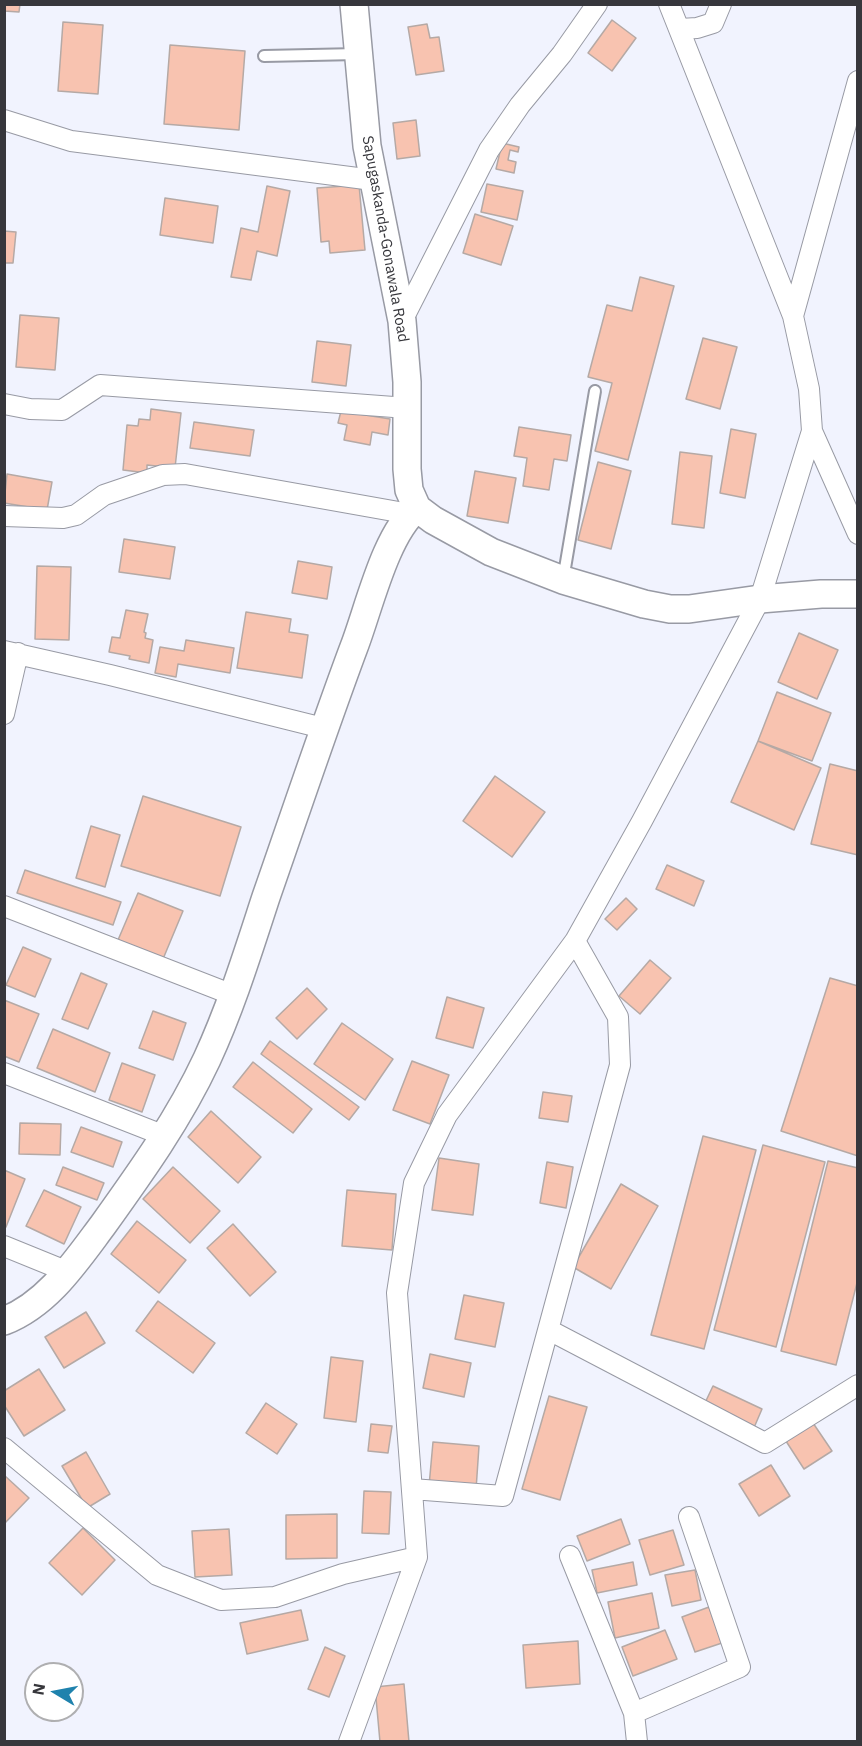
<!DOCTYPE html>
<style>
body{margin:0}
#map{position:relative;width:862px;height:1746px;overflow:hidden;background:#f1f3fe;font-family:"IBM Plex Sans",sans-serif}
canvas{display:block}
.frame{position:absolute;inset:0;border:6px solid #37373c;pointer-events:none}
.north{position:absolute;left:24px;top:1662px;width:60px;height:60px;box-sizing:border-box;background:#fff;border:2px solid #afafb1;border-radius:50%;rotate:280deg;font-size:16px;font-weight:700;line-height:24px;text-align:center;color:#37373c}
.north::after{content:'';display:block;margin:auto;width:21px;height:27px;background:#1f82ad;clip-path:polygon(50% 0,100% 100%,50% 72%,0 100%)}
</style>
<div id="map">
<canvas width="862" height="1746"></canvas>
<div class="frame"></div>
<div class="north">N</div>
</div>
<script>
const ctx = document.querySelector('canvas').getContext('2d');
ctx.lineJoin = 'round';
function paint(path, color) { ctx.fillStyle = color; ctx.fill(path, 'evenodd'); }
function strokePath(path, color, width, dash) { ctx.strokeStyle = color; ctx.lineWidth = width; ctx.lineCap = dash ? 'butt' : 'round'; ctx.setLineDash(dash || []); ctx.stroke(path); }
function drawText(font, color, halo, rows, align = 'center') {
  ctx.font = font + ' "IBM Plex Sans",sans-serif'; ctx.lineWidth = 5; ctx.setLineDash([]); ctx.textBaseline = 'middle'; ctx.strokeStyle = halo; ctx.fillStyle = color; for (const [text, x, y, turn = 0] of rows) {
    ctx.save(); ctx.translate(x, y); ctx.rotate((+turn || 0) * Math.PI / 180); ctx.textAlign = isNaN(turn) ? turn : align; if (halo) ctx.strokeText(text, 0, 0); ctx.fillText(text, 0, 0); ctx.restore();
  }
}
const building = new Path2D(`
 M 4,4 L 20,4 L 19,12 L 4,11 Z
 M 612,20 L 636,38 L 612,71 L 588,53 Z
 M 63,22 L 103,25 L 98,94 L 58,91 Z
 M 427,24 L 430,38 L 439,37 L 444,71 L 416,75 L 408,27 Z
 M 170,45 L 245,51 L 239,130 L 164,124 Z
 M 416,120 L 420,156 L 397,159 L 393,123 Z
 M 502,143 L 519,147 L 518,152 L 510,150 L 508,160 L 516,162 L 514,173 L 496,169 Z
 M 487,184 L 523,191 L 517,220 L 481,212 Z
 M 359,185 L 365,250 L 330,253 L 329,241 L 321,242 L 317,188 Z
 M 267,186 L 290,191 L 277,256 L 257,251 L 251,280 L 231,277 L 241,228 L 258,232 Z
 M 165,198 L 218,206 L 213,243 L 160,235 Z
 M 475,214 L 513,226 L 501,265 L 463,253 Z
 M 4,231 L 16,232 L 13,263 L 4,263 Z
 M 640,277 L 674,286 L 628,460 L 595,451 L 612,383 L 588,377 L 607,305 L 632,311 Z
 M 20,315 L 59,318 L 55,370 L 16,367 Z
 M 703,338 L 737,347 L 720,409 L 686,399 Z
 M 317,341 L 351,345 L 346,386 L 312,382 Z
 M 151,409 L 181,413 L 175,468 L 147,465 L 147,473 L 123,470 L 127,425 L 138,426 L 139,419 L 150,420 Z
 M 341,411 L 390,419 L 388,435 L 372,432 L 370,445 L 344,440 L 347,425 L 338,423 Z
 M 194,422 L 254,430 L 250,456 L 190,448 Z
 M 519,427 L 571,435 L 567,461 L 554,459 L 549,490 L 523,486 L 527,458 L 514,456 Z
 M 731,429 L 756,434 L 745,498 L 720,493 Z
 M 680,452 L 712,456 L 704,528 L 672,524 Z
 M 598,462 L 631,471 L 611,549 L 578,540 Z
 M 475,471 L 516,478 L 508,523 L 467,516 Z
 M 7,474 L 52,482 L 47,510 L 4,503 Z
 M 124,539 L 175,547 L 170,579 L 119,572 Z
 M 298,561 L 332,567 L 327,599 L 292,593 Z
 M 37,566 L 71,567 L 69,640 L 35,639 Z
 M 126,610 L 148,614 L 144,632 L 146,633 L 145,638 L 153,640 L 149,663 L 129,659 L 130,656 L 109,652 L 112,637 L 120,638 Z
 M 246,612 L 291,619 L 289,632 L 308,635 L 302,678 L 237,668 Z
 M 799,633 L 838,650 L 817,699 L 778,682 Z
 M 186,640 L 234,648 L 230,673 L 178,664 L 176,677 L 155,673 L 160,647 L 184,651 Z
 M 777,692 L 831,713 L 812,761 L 758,741 Z
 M 758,741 L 821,768 L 794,830 L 731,802 Z
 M 830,764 L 858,771 L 858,855 L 811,844 Z
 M 495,776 L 545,812 L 512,857 L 463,821 Z
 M 143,796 L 241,827 L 220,896 L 121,866 Z
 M 91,826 L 120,835 L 105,887 L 76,878 Z
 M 667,865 L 704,881 L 694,906 L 656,889 Z
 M 25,870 L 121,902 L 113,925 L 17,893 Z
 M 138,893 L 183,911 L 163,959 L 118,940 Z
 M 626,898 L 637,909 L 617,930 L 605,919 Z
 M 23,947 L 51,959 L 35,997 L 6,985 Z
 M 650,960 L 671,978 L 640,1014 L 619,996 Z
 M 81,973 L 107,984 L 88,1029 L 62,1019 Z
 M 830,978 L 858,986 L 858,1156 L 781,1131 Z
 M 307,988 L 327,1009 L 297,1039 L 276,1018 Z
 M 447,997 L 484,1008 L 473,1048 L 436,1038 Z
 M 4,1000 L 39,1014 L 19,1062 L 4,1056 Z
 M 153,1011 L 186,1023 L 173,1060 L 139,1048 Z
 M 342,1023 L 393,1059 L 365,1100 L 314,1064 Z
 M 53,1029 L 110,1053 L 95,1092 L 37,1068 Z
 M 270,1041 L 359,1107 L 349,1120 L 261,1054 Z
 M 412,1061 L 449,1075 L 430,1124 L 393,1110 Z
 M 253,1062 L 312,1109 L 293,1133 L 233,1087 Z
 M 122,1063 L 155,1075 L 142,1112 L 109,1100 Z
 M 543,1092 L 572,1096 L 568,1122 L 539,1118 Z
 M 211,1111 L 261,1157 L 238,1183 L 188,1137 Z
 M 20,1123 L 61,1124 L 60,1155 L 19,1154 Z
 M 81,1127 L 122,1142 L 113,1167 L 71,1152 Z
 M 703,1136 L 756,1150 L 704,1349 L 651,1335 Z
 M 763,1145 L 825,1162 L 776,1347 L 714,1330 Z
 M 439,1158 L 479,1164 L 473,1215 L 432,1210 Z
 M 828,1161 L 858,1168 L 858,1279 L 836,1365 L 781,1351 Z
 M 547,1162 L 573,1167 L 566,1208 L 540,1203 Z
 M 63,1167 L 104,1183 L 97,1200 L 56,1185 Z
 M 173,1167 L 220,1211 L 190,1243 L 143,1199 Z
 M 4,1170 L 25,1179 L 6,1227 L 4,1226 Z
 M 621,1184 L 658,1206 L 611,1289 L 573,1267 Z
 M 44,1190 L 81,1207 L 64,1244 L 26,1226 Z
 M 347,1190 L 396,1194 L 392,1250 L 342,1246 Z
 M 137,1221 L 186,1260 L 159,1293 L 111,1254 Z
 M 233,1224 L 276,1272 L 250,1296 L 207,1248 Z
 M 464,1295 L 504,1303 L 495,1347 L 455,1339 Z
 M 158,1301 L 215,1343 L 193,1373 L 136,1331 Z
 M 86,1312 L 105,1343 L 64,1368 L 45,1337 Z
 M 430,1354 L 471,1363 L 464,1397 L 423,1388 Z
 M 331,1357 L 363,1361 L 356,1422 L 324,1418 Z
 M 39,1369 L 65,1410 L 24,1436 L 4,1405 L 4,1391 Z
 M 713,1386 L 762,1409 L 753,1430 L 703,1407 Z
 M 549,1396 L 587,1407 L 560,1500 L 522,1489 Z
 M 266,1403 L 297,1424 L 277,1454 L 246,1433 Z
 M 811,1420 L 832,1451 L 804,1469 L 784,1438 Z
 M 371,1424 L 392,1426 L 388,1453 L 368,1451 Z
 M 433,1442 L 479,1446 L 476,1490 L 429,1486 Z
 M 86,1452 L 110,1494 L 87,1508 L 62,1466 Z
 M 771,1465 L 790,1496 L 759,1516 L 739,1484 Z
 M 4,1475 L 29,1498 L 4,1524 Z
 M 364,1491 L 391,1492 L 389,1534 L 362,1533 Z
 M 337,1514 L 337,1558 L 286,1559 L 286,1515 Z
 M 621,1519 L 630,1544 L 587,1561 L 577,1536 Z
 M 83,1528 L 115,1560 L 82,1595 L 49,1563 Z
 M 229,1529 L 232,1575 L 195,1577 L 192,1531 Z
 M 673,1530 L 684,1565 L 650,1575 L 639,1540 Z
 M 633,1562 L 637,1585 L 597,1593 L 592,1570 Z
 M 695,1570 L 701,1600 L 672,1606 L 665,1575 Z
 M 652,1593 L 659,1628 L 615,1638 L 608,1602 Z
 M 709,1607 L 722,1643 L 695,1652 L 682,1617 Z
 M 301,1610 L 308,1640 L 247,1654 L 240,1623 Z
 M 665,1630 L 677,1659 L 633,1676 L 622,1647 Z
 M 578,1641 L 580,1684 L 526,1688 L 523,1645 Z
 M 325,1647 L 345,1656 L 329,1697 L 308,1689 Z
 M 404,1684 L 409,1742 L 380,1742 L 375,1687 Z`);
paint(building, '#f8c3b0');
strokePath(building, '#b5a9a5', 1.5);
const lane = new Path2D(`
 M 264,56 L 358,54
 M 563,580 L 595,391`);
const street = new Path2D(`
 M 680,29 L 697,28 L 713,23 L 721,4
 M 4,120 L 71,141 L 373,180
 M 793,316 L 858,81
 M 402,321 L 489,150 L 520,105 L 562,54 L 597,4
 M 4,404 L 30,409 L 62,410 L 100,385 L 407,408
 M 812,431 L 858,534
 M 4,516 L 63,518 L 76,515 L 104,495 L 163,475 L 185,474 L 410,514
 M 4,651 L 110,675 L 323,728
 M 4,714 L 18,653
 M 4,906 L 233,995
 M 4,1073 L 165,1136
 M 4,1246 L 68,1272
 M 549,1330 L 765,1443 L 858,1385
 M 4,1448 L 157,1575 L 221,1600 L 275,1597 L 343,1574 L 417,1557
 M 412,1489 L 503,1496 L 620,1065 L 618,1017 L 575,941
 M 570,1556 L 634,1713 L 637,1742
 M 634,1713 L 740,1667 L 689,1517
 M 349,1742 L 417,1557 L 397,1293 L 414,1183 L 447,1115 L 575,941 L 642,821 L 760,599 L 812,431 L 809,389 L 793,316 L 669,4`);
const secondary = new Path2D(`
 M 354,4 L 367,146 L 402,321 L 407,382 L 407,469 L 409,490 L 417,508 L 433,520 L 491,552 L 563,580 L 644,604 L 670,609 L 689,609 L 760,599 L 821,594 L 858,594
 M 4,1321 C 48,1304 76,1261 103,1225 C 141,1172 179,1119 207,1059 C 231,1007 248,952 266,897 C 295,814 323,730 354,647 C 369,608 385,535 417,508`);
strokePath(lane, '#989aa4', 14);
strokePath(street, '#989aa4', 22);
strokePath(secondary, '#989aa4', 30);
strokePath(lane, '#fff', 10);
strokePath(street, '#fff', 20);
strokePath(secondary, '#fff', 27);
drawText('15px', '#37373c', '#fff', [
 ["Sapugaskanda-Gonawala Road",385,239,80]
]);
</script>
